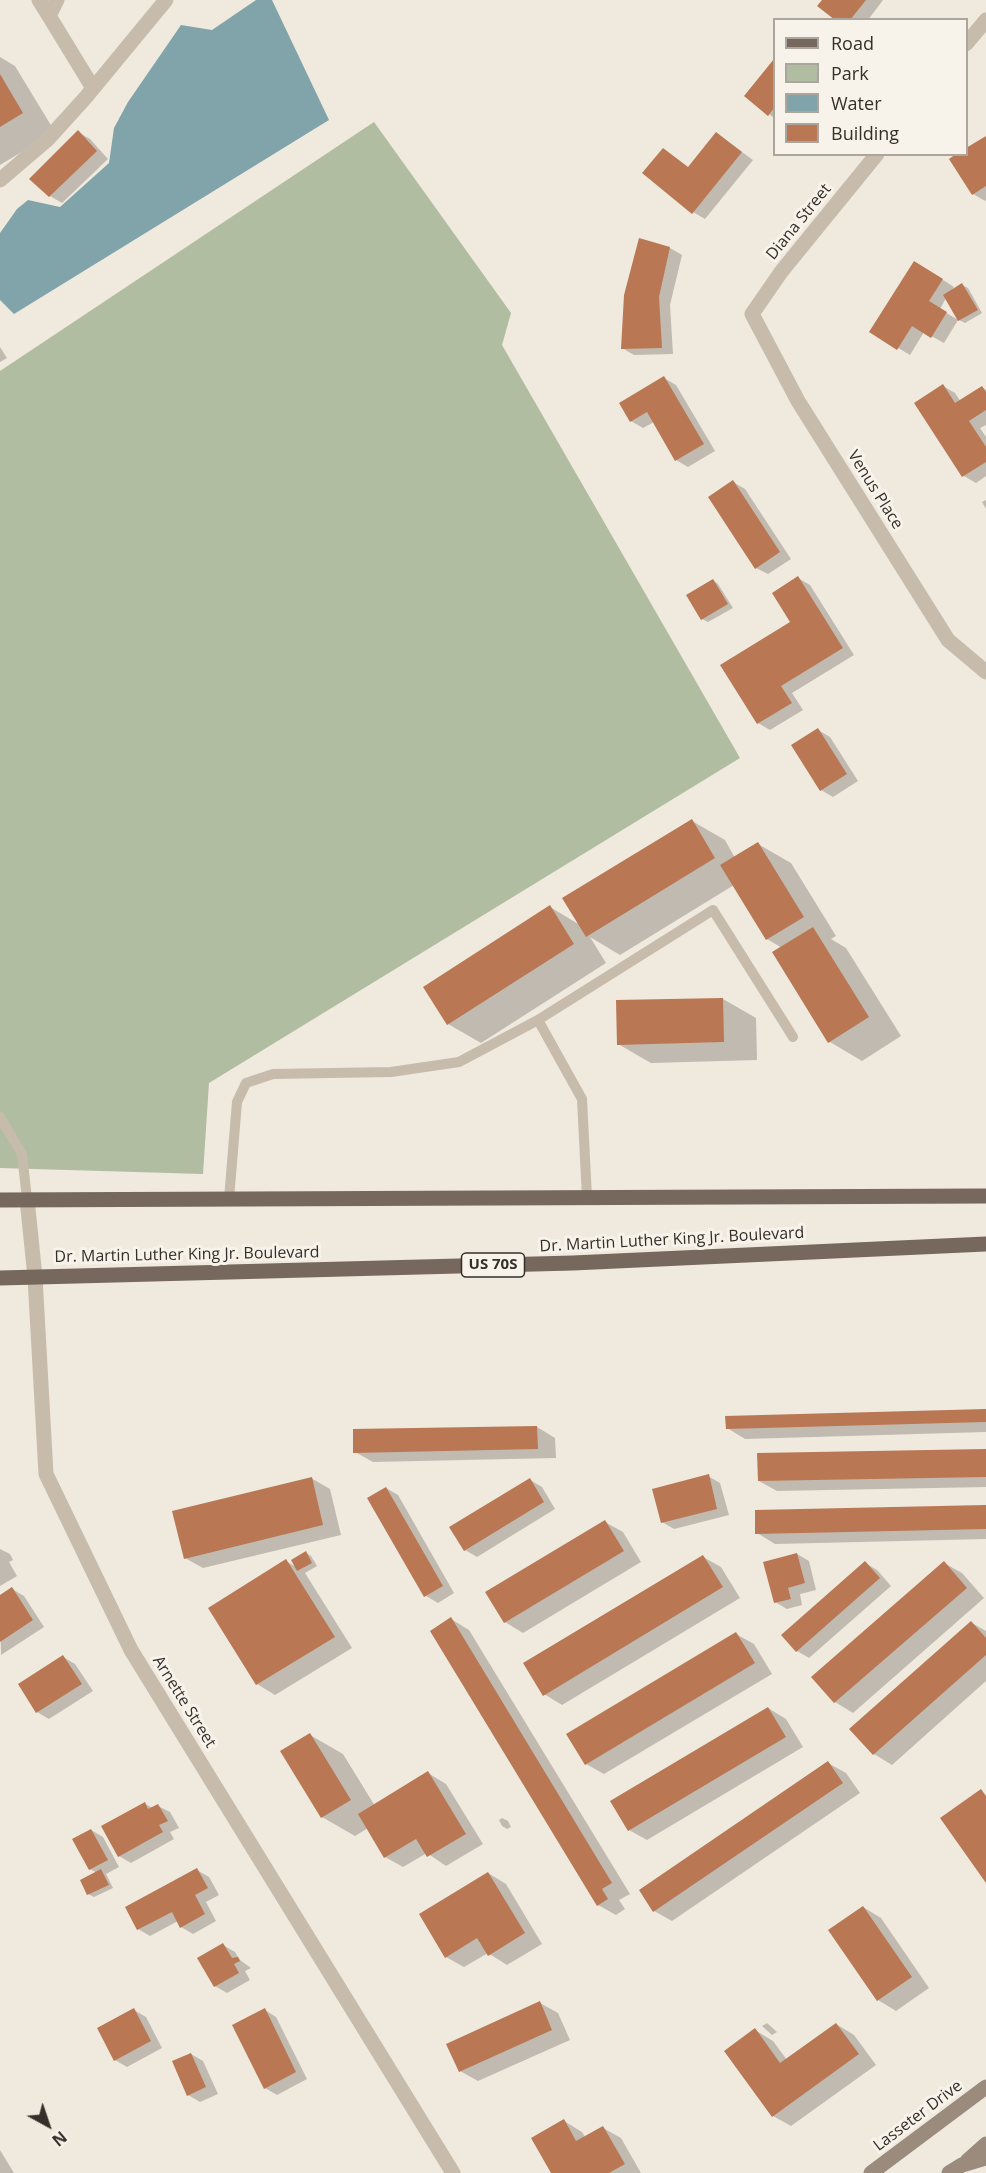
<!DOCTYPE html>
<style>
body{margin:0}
#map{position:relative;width:986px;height:2173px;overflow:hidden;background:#f0e9de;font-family:"Open Sans",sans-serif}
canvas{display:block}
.legend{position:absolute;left:773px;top:18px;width:195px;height:138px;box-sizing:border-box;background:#f8f3ea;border:2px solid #aaa59d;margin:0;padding:8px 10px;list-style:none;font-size:18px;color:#352f2a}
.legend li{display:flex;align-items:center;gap:12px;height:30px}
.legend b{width:30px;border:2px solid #aaa59d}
.north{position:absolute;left:18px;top:2095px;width:60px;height:60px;-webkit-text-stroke:4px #f8f3ea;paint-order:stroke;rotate:140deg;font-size:16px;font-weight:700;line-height:24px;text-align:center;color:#352f2a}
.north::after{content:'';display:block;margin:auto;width:21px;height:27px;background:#352f2a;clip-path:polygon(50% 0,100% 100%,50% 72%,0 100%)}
</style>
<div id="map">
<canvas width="986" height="2173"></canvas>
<ul class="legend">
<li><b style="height:8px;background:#76685c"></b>Road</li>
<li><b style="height:16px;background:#b0bda0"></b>Park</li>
<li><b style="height:16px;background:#80a4aa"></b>Water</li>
<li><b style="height:16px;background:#b97753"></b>Building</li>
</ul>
<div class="north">N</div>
</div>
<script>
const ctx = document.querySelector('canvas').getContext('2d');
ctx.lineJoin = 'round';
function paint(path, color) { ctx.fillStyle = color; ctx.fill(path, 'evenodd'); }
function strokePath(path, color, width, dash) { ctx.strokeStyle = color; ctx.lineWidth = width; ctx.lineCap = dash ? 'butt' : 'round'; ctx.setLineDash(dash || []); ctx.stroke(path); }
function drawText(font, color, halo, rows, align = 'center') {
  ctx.font = font + ' "Open Sans",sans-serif'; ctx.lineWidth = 6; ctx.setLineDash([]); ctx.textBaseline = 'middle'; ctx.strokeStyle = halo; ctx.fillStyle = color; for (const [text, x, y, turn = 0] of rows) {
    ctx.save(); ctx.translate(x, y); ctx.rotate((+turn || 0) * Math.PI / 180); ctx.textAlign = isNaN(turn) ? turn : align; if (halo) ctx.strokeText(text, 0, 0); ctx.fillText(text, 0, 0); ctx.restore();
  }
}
paint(new Path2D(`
 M 374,122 L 511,313 L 502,345 L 740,758 L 209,1083 L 203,1174 L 0,1168 L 0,371 Z`), '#b0bda0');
paint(new Path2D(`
 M 256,0 L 272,0 L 329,120 L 14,314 L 0,300 L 0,233 L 17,209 L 28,200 L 60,207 L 109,163 L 114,128 L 128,102 L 181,25 L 212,30 Z`), '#80a4aa');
paint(new Path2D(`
 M 824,0 L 883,0 L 868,20 L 837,20 Z
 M 0,57 L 15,66 L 55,132 L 0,165 Z
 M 774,62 L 774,118 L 746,96 Z
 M 78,132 L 90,139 L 108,159 L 62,203 L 50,196 L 31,179 Z
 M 717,134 L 753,160 L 705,219 L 693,212 L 644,173 L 663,150 L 689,168 Z
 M 986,138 L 986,200 L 985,201 L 973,194 L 966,154 Z
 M 640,240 L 670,248 L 682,255 L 670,305 L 673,354 L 634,355 L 622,348 Z
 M 926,269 L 954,287 L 950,292 L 962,285 L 968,288 L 982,313 L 965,323 L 959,320 L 946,298 L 940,309 L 958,320 L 944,343 L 924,332 L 910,355 L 871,332 Z
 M 0,347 L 7,358 L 0,362 Z
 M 664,378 L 676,385 L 715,451 L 688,467 L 676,460 L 654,422 L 643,428 L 631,421 Z
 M 943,386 L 955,393 L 961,402 L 982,387 L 986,390 L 986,425 L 980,428 L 986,437 L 986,476 L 976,483 L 964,476 L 916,403 Z
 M 733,482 L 745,489 L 791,559 L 768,574 L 756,568 Z
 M 986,500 L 986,509 L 982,502 Z
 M 798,578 L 810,585 L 854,655 L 792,693 L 803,710 L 770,730 L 758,723 L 792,622 Z
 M 713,580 L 718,584 L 733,608 L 708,622 L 702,619 Z
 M 818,730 L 830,737 L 858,781 L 833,797 L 821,790 Z
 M 692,821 L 725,840 L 735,858 L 758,844 L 791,863 L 836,936 L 831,939 L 846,948 L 901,1036 L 862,1061 L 830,1042 L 782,948 L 767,939 L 734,885 L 620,955 L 590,937 L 606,963 L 481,1043 L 448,1024 L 550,907 L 580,925 Z
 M 723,999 L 756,1018 L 757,1060 L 651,1063 L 618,1044 L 617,1002 Z
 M 986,1411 L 986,1432 L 745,1439 L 727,1428 Z
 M 537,1427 L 555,1438 L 556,1458 L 373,1462 L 355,1452 L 354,1431 Z
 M 986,1450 L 986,1487 L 777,1491 L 759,1481 Z
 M 708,1476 L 720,1483 L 729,1515 L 674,1529 L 662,1522 Z
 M 311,1478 L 330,1489 L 341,1535 L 203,1568 L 185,1558 Z
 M 530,1480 L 542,1487 L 555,1509 L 477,1557 L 465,1550 Z
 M 386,1488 L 398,1495 L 454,1593 L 438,1603 L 426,1596 Z
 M 986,1507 L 986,1539 L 775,1544 L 757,1533 Z
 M 605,1522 L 623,1532 L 641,1562 L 523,1633 L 505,1622 L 487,1593 Z
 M 0,1549 L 10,1554 L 13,1560 L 9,1562 L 17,1576 L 0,1586 Z
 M 306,1553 L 311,1556 L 317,1566 L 305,1573 L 352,1648 L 275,1695 L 257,1684 L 210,1608 L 286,1561 L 296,1567 Z
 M 797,1554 L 809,1561 L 816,1590 L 800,1594 L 802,1605 L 787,1609 L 775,1602 Z
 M 703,1557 L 721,1567 L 740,1598 L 562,1705 L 544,1694 Z
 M 865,1563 L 877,1570 L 891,1586 L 809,1658 L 797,1651 L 783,1635 Z
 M 944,1563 L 962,1573 L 984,1598 L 853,1713 L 835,1702 L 813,1677 Z
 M 12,1589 L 24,1596 L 44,1627 L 1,1655 L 0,1596 Z
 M 451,1619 L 469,1630 L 630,1894 L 619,1900 L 625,1909 L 616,1915 L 598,1905 Z
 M 972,1623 L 986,1631 L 986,1681 L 892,1765 L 874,1754 Z
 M 736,1634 L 754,1644 L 772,1674 L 604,1774 L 586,1764 Z
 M 63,1657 L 75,1664 L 93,1691 L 49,1719 L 37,1712 Z
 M 768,1708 L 786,1719 L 803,1747 L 647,1840 L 629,1830 Z
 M 310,1735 L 343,1754 L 375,1806 L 428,1773 L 446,1784 L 483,1844 L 446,1866 L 427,1853 L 403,1867 L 385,1857 L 368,1828 L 355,1836 L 322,1817 Z
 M 828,1763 L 846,1773 L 860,1793 L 672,1921 L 654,1911 Z
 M 145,1804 L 153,1808 L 158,1806 L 170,1812 L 179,1828 L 170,1832 L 174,1839 L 131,1863 L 119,1856 Z
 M 502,1818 L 508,1821 L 511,1827 L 507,1829 L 502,1826 L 499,1820 Z
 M 91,1830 L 103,1837 L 119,1867 L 106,1874 L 113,1888 L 94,1897 L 88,1894 L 97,1873 L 90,1869 Z
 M 197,1870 L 209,1877 L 219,1895 L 206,1902 L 216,1921 L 193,1934 L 181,1927 L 178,1921 L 150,1936 L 138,1929 Z
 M 488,1873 L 506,1884 L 542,1944 L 507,1965 L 488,1953 L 464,1967 L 446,1957 Z
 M 863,1907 L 881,1918 L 929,1988 L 896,2011 L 878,2000 Z
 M 223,1945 L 235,1952 L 240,1960 L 251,1968 L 245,1971 L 250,1980 L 227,1993 L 215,1986 Z
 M 540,2003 L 558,2013 L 570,2040 L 478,2081 L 460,2071 Z
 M 134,2010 L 146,2017 L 162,2048 L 127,2067 L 115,2060 Z
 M 265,2010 L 276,2017 L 307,2079 L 277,2095 L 265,2088 Z
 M 767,2023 L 777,2032 L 772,2035 L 762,2026 Z
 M 836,2024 L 854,2035 L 876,2065 L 791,2126 L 773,2116 L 755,2030 L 773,2041 L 787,2060 Z
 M 191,2054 L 203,2061 L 218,2094 L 200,2102 L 188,2095 Z
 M 564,2121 L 582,2132 L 586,2138 L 603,2128 L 621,2138 L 641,2173 L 553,2173 Z
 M 0,2150 L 14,2173 L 0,2173 Z`), '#0003');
paint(new Path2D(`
 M 822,0 L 866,0 L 850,20 L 835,20 L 817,6 Z
 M 774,59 L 774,108 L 768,116 L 744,96 Z
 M 0,74 L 23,113 L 0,127 Z
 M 78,130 L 97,151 L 49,197 L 29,179 Z
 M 716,132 L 742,152 L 692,214 L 642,173 L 663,148 L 688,167 Z
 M 986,136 L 986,186 L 972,195 L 949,159 L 956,154 L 966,154 L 966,148 Z
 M 639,238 L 670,247 L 659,297 L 662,348 L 621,349 L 624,295 Z
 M 914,261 L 943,279 L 929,301 L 947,312 L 931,338 L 912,326 L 897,350 L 869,332 Z
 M 962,283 L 978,310 L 958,321 L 943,295 Z
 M 664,376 L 704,444 L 675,461 L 647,412 L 630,422 L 619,403 Z
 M 943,384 L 955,403 L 982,386 L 986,392 L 986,410 L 969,421 L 986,447 L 986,462 L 962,477 L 914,403 Z
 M 733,480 L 780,552 L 755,569 L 708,497 Z
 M 798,576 L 843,648 L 781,686 L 792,703 L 757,724 L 720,665 L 790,622 L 772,593 Z
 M 713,579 L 728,604 L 701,620 L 686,595 Z
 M 818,728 L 847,774 L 820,791 L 791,745 Z
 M 692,819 L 715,858 L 586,937 L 562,898 Z
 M 758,842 L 804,917 L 766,940 L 720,865 Z
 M 550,905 L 574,944 L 447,1025 L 423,987 Z
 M 813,927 L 869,1017 L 828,1043 L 772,952 Z
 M 723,998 L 724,1042 L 617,1045 L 616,1000 Z
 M 986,1409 L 986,1422 L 726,1429 L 725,1416 Z
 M 537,1426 L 538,1449 L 353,1453 L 353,1429 Z
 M 986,1449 L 986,1477 L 758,1481 L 757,1453 Z
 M 709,1474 L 717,1509 L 661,1523 L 652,1489 Z
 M 312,1477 L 323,1525 L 184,1559 L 172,1511 Z
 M 530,1478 L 544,1502 L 464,1551 L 449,1527 Z
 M 386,1487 L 443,1586 L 424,1597 L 367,1498 Z
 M 986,1505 L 986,1529 L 755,1534 L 755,1510 Z
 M 605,1520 L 624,1551 L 504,1623 L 485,1592 Z
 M 306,1551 L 312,1563 L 297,1571 L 291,1560 Z
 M 797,1553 L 805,1583 L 788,1588 L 791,1599 L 774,1603 L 763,1562 Z
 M 703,1555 L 723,1587 L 543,1696 L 523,1663 Z
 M 286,1559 L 335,1637 L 256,1685 L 208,1608 Z
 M 865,1561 L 880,1578 L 796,1652 L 781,1635 Z
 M 944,1561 L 967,1588 L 834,1703 L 811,1677 Z
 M 12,1587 L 33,1620 L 0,1642 L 0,1595 Z
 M 451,1617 L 612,1883 L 602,1889 L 608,1899 L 597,1906 L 430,1631 Z
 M 971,1621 L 986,1638 L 986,1655 L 873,1755 L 849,1729 Z
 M 736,1632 L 755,1663 L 585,1765 L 566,1734 Z
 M 63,1655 L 82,1684 L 36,1713 L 18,1684 Z
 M 768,1707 L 786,1737 L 628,1831 L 610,1801 Z
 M 310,1733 L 351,1800 L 321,1818 L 280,1751 Z
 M 828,1761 L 843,1783 L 653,1912 L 639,1890 Z
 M 428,1771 L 466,1834 L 427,1857 L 416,1839 L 384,1858 L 358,1814 Z
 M 981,1789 L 986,1796 L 986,1883 L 940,1818 Z
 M 145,1802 L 148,1809 L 158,1804 L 168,1821 L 159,1825 L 163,1832 L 118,1857 L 101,1826 Z
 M 91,1829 L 108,1860 L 89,1870 L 72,1839 Z
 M 197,1868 L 208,1888 L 195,1895 L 205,1914 L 180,1928 L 172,1912 L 137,1930 L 125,1907 Z
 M 101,1869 L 109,1885 L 87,1895 L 80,1880 Z
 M 488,1872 L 525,1933 L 488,1956 L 477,1938 L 445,1958 L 419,1914 Z
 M 863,1906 L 912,1977 L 877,2001 L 828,1930 Z
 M 223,1943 L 232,1958 L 238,1957 L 240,1961 L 234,1964 L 239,1973 L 214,1987 L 197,1958 Z
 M 540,2001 L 552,2030 L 459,2072 L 446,2044 Z
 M 134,2008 L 151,2041 L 114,2061 L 97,2028 Z
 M 265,2008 L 296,2072 L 264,2089 L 232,2025 Z
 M 836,2023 L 859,2054 L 772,2117 L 724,2051 L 755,2028 L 780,2063 Z
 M 191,2053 L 206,2087 L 187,2096 L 172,2061 Z
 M 564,2119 L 576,2141 L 603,2126 L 625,2164 L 609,2173 L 551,2173 L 531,2138 Z`), '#b97753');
strokePath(new Path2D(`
 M 538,1020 L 713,910 L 793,1037
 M 0,1117 L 22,1154 L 27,1199
 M 229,1199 L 237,1102 L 246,1083 L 273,1074 L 391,1072 L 459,1062 L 538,1020 L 582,1099 L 587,1198`), '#c7bbab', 10);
strokePath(new Path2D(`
 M 39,0 L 49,16
 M 57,0 L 49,16 L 93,88
 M 966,44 L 986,20
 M 877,154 L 781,272 L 752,314 L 798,401 L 948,640 L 986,672
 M 0,180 L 48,139 L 86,97 L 166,0
 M 27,1199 L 35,1277 L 46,1474 L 131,1650 L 453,2173`), '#c7bbab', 15);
strokePath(new Path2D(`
 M 967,2161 L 986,2144
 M 871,2173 L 986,2087
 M 949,2173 L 962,2165 L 986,2158`), '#9a8b7d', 15);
strokePath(new Path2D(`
 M 0,1200 L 986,1196
 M 0,1278 L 573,1263 L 986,1244`), '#76685c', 15);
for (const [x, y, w] of [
 [493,1265,63]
]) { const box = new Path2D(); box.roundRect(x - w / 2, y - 12, w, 24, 4.5); ctx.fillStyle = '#f8f3ea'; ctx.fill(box); strokePath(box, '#352f2a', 1.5); }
drawText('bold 15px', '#352f2a', null, [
 ["US 70S",493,1265]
]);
drawText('16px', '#352f2a', '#f8f3ea', [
 ["Diana Street",799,222,-51],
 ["Venus Place",875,490,58],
 ["Dr. Martin Luther King Jr. Boulevard",672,1240,-3],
 ["Dr. Martin Luther King Jr. Boulevard",187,1255,-1],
 ["Arnette Street",184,1702,58],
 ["Lasseter Drive",918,2116,-37]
]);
</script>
